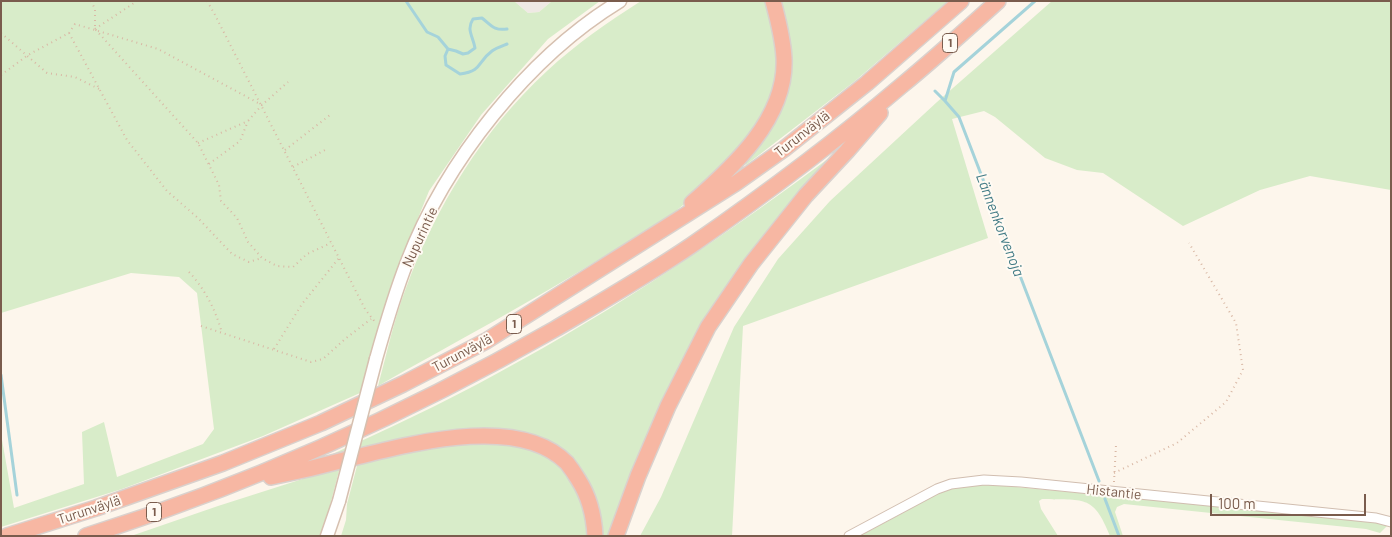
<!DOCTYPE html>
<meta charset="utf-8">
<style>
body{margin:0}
#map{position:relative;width:1392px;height:537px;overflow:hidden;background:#fdf6ec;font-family:Barlow,sans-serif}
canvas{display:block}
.frame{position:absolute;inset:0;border:2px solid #7a5c4d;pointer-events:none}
.scale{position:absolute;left:1210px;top:494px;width:156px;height:22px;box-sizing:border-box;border:2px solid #7a5c4d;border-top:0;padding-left:6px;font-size:15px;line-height:18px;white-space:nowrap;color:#7a5c4d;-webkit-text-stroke:4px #fffaf3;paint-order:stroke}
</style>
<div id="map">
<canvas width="1392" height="537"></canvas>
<div class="frame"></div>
<div class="scale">100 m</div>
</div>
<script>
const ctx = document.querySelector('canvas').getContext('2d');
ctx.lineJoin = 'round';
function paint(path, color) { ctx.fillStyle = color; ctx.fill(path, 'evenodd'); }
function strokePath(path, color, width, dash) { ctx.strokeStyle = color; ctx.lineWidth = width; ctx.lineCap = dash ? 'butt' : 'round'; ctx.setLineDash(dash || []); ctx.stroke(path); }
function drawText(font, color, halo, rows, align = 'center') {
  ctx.font = font + ' Barlow,sans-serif'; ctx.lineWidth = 4; ctx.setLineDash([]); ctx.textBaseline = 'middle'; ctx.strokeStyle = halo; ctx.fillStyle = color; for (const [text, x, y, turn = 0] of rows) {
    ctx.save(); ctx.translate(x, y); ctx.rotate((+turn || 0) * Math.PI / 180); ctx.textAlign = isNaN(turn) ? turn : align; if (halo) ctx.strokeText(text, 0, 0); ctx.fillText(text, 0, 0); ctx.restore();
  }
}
paint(new Path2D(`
 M 514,1 L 552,1 L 539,12 L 528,13 Z`), '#efe9e4');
paint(new Path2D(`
 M 1,1 L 514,1 L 528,13 L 539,12 L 552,1 L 600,1 L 548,39 L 481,115 L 429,191 L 395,275 L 360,393 L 263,436 L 122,489 L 1,527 L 1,434 L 14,508 L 84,484 L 82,432 L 104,422 L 117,477 L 203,444 L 214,429 L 197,293 L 179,277 L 131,273 L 1,313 Z
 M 641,1 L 767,1 C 774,27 782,52 777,79 C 769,128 712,181 675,212 C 656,228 630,241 608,254 C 533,301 455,342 378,386 C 387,353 394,319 406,288 C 436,206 483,130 547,71 C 576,44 608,22 641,1 Z
 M 778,1 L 948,1 L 855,81 L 746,165 L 745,164 L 773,124 L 789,72 L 790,40 Z
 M 1052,1 L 1391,1 L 1391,190 L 1310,176 L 1260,190 L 1183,226 L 1103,173 L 1077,170 L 1045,158 L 995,117 L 984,111 L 952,119 L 988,238 L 743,326 L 732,536 L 640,536 L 661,497 L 734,327 L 778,259 L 830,201 L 937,102 Z
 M 837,152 L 716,308 L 612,536 L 600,536 L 589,485 L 522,435 L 324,458 C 383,431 442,404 498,373 C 617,309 729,233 837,152 Z
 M 485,440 L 524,446 L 548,455 L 560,463 L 583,496 L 590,536 L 341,536 L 346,520 L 347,504 L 358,462 L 427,446 Z
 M 340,467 L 326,521 L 320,536 L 131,536 L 218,506 Z
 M 984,484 L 1348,518 L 1388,525 L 1380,533 L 1366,529 L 1124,504 L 1117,507 L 1115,512 L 1123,536 L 1110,536 C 1093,493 1083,501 1042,499 L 1039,501 L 1041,509 L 1058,536 L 860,536 L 945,490 Z`), '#d8ecc9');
strokePath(new Path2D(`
 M 406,1 L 427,32 L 438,37 L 448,49 L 445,56 L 446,65 L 460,74 C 483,71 477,62 492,51 C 496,48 502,46 507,44
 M 1035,1 L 954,72 L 945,101 L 959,117 L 1099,481
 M 448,49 L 456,51 L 463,54 L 468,53 L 475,48 C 473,36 466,30 473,19 L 482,18 C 491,25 494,31 507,29
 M 935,91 L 945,101
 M 1,375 L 17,495
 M 1105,499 L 1119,536`), '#a5d3da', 3);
const street = new Path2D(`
 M 849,536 L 937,489 L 951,484 L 984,480 L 1021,482 L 1376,518 L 1391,522`);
const secondary = new Path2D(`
 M 376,359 C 385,327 395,293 407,262 C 445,162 528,57 620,1
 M 327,536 L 339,501`);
const highway = new Path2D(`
 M 692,203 C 733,167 787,118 784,58 C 783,38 778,20 773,1
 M 271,477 C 296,472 322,466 348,459 C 407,445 518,413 567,463 C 571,468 575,474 578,479 C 589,496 594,515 595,536
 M 7,536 L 96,508 L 223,463 L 321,423 L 403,384 L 486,341 L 736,183 L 784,149 L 867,83 L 961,1
 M 86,536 C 250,485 406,414 555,329 C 601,302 648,275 692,245 C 764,195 834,143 901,86 C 934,59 966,30 998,1
 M 616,536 L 638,476 L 668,406 L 708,327 L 751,264 L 806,195 L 847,151 L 880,113`);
strokePath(street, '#d1beb0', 11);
strokePath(secondary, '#d6c0b0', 15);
strokePath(highway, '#dad1cd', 18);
strokePath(new Path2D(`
 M 91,1 L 95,9 L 95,29 L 198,143 L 219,185 L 221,201 L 237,218 L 248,242 L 262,258 L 277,266 L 293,267 L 307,254 L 331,243
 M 207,1 L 214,13 L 365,309 L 375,322
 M 95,29 L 137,1
 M 1,33 L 47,73 L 75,77 L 99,89
 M 69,33 L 127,140 L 167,191 L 198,218 L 232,254 L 249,262 L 262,258
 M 1,75 L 28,55 L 69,33 L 75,24 L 158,49 L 262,105
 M 198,143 L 248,121 L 262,105 L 288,82
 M 285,150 L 330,115
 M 209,164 L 240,141 L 248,121
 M 293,167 L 327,149
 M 189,272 C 205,289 216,311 222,333
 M 201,326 L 311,362 L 323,359 L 345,339 L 371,319
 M 274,349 L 302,304 L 339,258
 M 1114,473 L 1177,443 L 1226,402 L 1243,370 L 1236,323 L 1189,243
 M 1114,482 L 1116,445`), '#d9b8a5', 2, [1, 4]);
strokePath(street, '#fff', 9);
strokePath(secondary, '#fff', 12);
strokePath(highway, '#f7b7a3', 15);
const secondaryBridge = new Path2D(`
 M 339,501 L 376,359`);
strokePath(secondaryBridge, '#d6c0b0', 15, []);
strokePath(secondaryBridge, '#fff', 12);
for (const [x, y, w] of [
 [950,43,15],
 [514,324,15],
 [154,512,15]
]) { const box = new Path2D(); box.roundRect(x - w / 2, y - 9.5, w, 19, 4); ctx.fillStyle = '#fffaf3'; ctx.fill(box); strokePath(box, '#7a5c4d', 1); }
drawText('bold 12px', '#7a5c4d', null, [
 ["1",950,43],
 ["1",514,324],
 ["1",154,512]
]);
drawText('14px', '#7a5c4d', '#fffaf3', [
 ["Turunväylä",802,134,-38],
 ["Nupurintie",420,237,-65],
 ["Turunväylä",462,353,-28],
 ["Histantie",1114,492,6],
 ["Turunväylä",89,510,-18]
]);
drawText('italic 15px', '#437c86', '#fffaf3', [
 ["Lännenkorvenoja",1000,225,69]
]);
</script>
